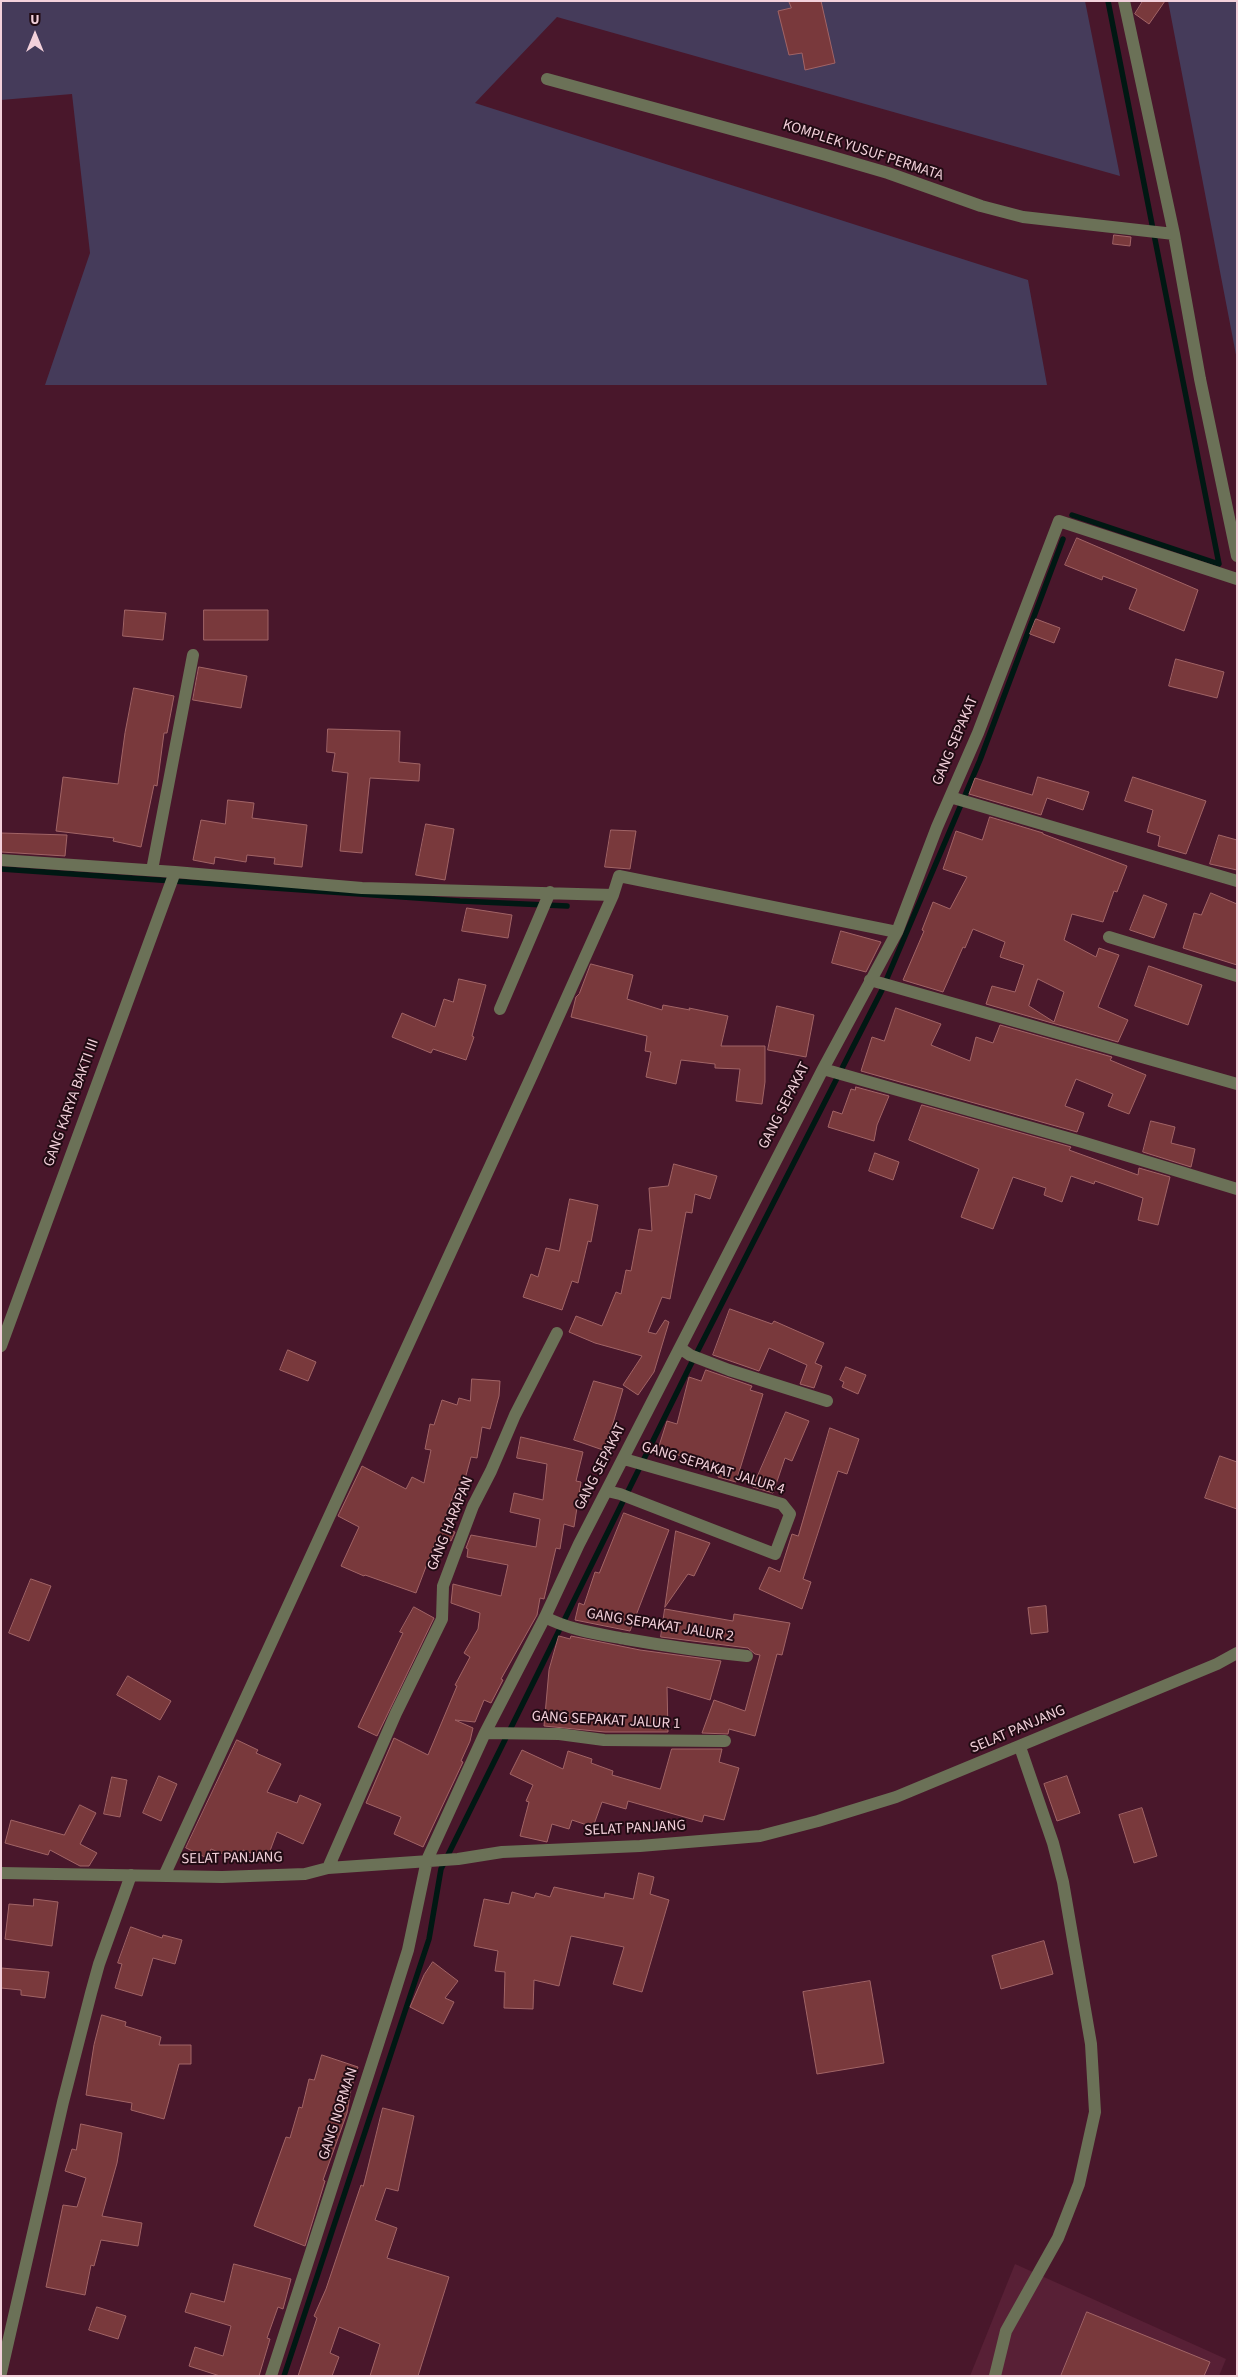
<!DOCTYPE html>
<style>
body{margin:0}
#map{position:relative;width:1238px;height:2377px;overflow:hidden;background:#49172b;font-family:"Source Sans 3",sans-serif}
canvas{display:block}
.frame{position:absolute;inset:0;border:2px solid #f3d1db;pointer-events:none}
.north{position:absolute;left:10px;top:10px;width:50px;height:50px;-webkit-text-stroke:4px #210b13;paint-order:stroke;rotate:0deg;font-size:14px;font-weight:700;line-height:20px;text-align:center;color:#f3d1db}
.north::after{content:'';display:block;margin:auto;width:18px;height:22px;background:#f3d1db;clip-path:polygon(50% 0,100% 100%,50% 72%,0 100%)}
</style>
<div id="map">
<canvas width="1238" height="2377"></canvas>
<div class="frame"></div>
<div class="north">U</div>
</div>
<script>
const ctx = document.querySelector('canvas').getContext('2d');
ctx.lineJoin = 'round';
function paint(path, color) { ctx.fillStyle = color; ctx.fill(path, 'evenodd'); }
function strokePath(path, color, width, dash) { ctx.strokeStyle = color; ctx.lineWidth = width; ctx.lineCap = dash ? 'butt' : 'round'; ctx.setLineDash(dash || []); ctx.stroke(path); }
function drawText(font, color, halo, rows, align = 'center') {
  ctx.font = font + ' "Source Sans 3",sans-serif'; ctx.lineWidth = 4; ctx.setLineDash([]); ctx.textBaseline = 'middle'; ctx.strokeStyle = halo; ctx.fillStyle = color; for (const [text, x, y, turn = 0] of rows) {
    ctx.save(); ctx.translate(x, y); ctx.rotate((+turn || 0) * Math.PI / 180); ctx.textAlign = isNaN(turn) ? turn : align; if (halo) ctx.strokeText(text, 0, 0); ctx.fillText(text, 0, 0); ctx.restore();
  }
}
paint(new Path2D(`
 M 1015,2264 L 1226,2359 L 1219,2376 L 970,2376 Z`), '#582036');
paint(new Path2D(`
 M 1,1 L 1085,1 L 1120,176 L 557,17 L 475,103 L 1028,280 L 1047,385 L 45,385 L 90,253 L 72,94 L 1,100 Z
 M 1168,1 L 1237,1 L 1237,360 Z`), '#453b5a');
strokePath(new Path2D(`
 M 1072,515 L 1219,564 L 1108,1
 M 1,869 L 460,901 L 567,906
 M 284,2376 L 429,1939 L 441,1869 L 689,1368 L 882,990 L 980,760 L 1063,539`), '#001813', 5.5);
const building = new Path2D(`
 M 789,1 L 821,1 L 835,63 L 805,70 L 802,53 L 789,55 L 778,11 L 791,8 Z
 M 1143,1 L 1165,1 L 1149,24 L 1135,14 Z
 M 1114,235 L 1131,237 L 1130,246 L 1113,244 Z
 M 1077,538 L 1198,590 L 1184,631 L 1129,609 L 1137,589 L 1103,576 L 1102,580 L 1065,565 Z
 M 125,610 L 166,613 L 163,640 L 123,636 Z
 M 204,610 L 268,610 L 268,640 L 204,640 Z
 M 1036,619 L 1060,628 L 1054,643 L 1030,634 Z
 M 1176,659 L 1224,672 L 1217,698 L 1169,686 Z
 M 199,667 L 247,676 L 241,708 L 193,700 Z
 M 134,688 L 174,696 L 167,733 L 164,733 L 157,786 L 154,785 L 141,847 L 113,841 L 114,838 L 56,831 L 63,777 L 118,784 L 125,733 Z
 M 328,729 L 400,731 L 399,762 L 420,764 L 419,781 L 370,778 L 362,853 L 340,851 L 348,773 L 332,771 L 335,753 L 327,752 Z
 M 1038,777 L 1089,792 L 1083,810 L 1047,798 L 1041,815 L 969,794 L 975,778 L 1032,795 Z
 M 1133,777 L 1206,801 L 1186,854 L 1158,846 L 1160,836 L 1147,832 L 1153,810 L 1125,801 Z
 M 228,800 L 254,803 L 252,818 L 307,825 L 302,867 L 274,864 L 275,858 L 247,855 L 246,862 L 215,857 L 214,864 L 193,860 L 201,820 L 225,824 Z
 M 990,817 L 1043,833 L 1043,834 L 1127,866 L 1117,892 L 1114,891 L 1103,922 L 1072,914 L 1064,940 L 1096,957 L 1099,948 L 1119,955 L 1098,1007 L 1128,1020 L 1118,1042 L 986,1004 L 992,986 L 1015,992 L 1024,965 L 1000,957 L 1005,942 L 973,929 L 965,948 L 963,947 L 943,992 L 903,980 L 924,931 L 922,930 L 933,902 L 950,909 L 967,877 L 943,869 L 956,831 L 982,840 ZM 1038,979 L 1064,992 L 1054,1022 L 1029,1006 Z
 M 426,824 L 454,829 L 445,880 L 416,875 Z
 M 611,830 L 636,831 L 630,869 L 605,867 Z
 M 1,833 L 67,835 L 65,856 L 1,852 Z
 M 1219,835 L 1237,840 L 1237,870 L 1210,864 Z
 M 1211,893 L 1237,904 L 1237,965 L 1183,948 L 1194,913 L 1201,915 Z
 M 1144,895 L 1167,904 L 1154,938 L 1130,930 Z
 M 467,908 L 512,915 L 508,938 L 462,931 Z
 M 841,931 L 881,942 L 866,972 L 832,963 Z
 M 591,964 L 633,975 L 627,999 L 662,1010 L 663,1005 L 690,1010 L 689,1008 L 728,1016 L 721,1046 L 765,1046 L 765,1082 L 762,1104 L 736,1101 L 740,1069 L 715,1068 L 715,1064 L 681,1060 L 676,1084 L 646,1077 L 651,1052 L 645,1051 L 647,1036 L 571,1017 L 576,997 L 579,994 Z
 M 1149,966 L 1202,985 L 1188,1025 L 1135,1006 Z
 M 459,979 L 486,985 L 472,1036 L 474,1037 L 466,1060 L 433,1049 L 431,1053 L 392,1037 L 402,1013 L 435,1027 L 444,999 L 453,1002 Z
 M 777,1006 L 814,1015 L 806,1057 L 768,1050 Z
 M 896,1008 L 941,1024 L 931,1045 L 970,1061 L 976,1037 L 993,1043 L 1000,1025 L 1112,1057 L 1110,1060 L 1146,1075 L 1129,1114 L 1108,1106 L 1113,1094 L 1076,1079 L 1065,1106 L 1084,1113 L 1077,1132 L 861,1071 L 872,1037 L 884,1041 Z
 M 856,1087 L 889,1096 L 877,1125 L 874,1141 L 828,1127 L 833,1111 L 842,1114 L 851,1089 L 855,1090 Z
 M 922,1105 L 1071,1147 L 1069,1150 L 1138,1175 L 1139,1168 L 1170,1177 L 1158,1225 L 1138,1220 L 1143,1198 L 1095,1181 L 1094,1184 L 1071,1176 L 1062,1202 L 1044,1195 L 1046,1188 L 1013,1177 L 993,1229 L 961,1217 L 979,1169 L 909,1140 Z
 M 1151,1121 L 1175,1127 L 1171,1143 L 1195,1149 L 1191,1167 L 1143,1152 Z
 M 875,1153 L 899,1162 L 893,1180 L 869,1171 Z
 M 674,1164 L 717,1176 L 710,1199 L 695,1194 L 692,1213 L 686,1212 L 670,1299 L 662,1297 L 648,1332 L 656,1334 L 665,1320 L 669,1322 L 654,1372 L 638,1395 L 623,1385 L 642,1356 L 595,1343 L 569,1332 L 576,1316 L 602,1326 L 616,1292 L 621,1294 L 626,1270 L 631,1271 L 639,1229 L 652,1231 L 649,1188 L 668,1186 Z
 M 570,1199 L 598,1205 L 591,1242 L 588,1241 L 578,1283 L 572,1281 L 562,1310 L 523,1297 L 531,1274 L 538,1277 L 546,1248 L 559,1251 Z
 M 730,1309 L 772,1324 L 774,1321 L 824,1343 L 815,1363 L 822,1366 L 814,1388 L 800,1384 L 807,1365 L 769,1348 L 759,1371 L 713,1355 Z
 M 288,1350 L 316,1362 L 308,1381 L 280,1370 Z
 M 846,1367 L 866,1375 L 858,1394 L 842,1387 L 844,1382 L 840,1380 Z
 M 706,1370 L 752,1386 L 750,1390 L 763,1394 L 736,1482 L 718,1477 L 721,1468 L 658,1449 L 667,1421 L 677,1424 L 689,1377 L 701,1381 Z
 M 472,1379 L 500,1381 L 499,1396 L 490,1429 L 482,1427 L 477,1458 L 471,1457 L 462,1490 L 456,1488 L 441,1529 L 455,1532 L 451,1541 L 438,1535 L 416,1593 L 365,1575 L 364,1576 L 341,1566 L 359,1527 L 338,1516 L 362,1466 L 406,1489 L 412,1477 L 424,1483 L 431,1450 L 425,1449 L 430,1424 L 434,1425 L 442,1400 L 457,1405 L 459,1398 L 470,1401 Z
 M 594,1381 L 623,1389 L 611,1430 L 603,1450 L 574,1440 Z
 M 786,1412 L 809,1421 L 792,1461 L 785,1458 L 773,1493 L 753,1487 Z
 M 830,1428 L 859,1439 L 847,1474 L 838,1471 L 803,1579 L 811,1582 L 802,1609 L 759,1589 L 769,1567 L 780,1572 L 792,1534 L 798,1536 Z
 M 521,1437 L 583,1452 L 576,1481 L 581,1482 L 574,1527 L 564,1524 L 560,1549 L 556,1548 L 544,1599 L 540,1598 L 537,1615 L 501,1679 L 503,1680 L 491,1703 L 484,1700 L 475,1722 L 455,1720 L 473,1728 L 470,1741 L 461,1761 L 463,1762 L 423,1847 L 394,1834 L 401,1817 L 366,1803 L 394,1738 L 428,1755 L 457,1686 L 455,1685 L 470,1657 L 464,1653 L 478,1629 L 480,1613 L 451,1603 L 453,1584 L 501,1596 L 508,1565 L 467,1557 L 468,1549 L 466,1548 L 471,1535 L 536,1547 L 540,1519 L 510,1512 L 514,1493 L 543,1500 L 547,1464 L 517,1458 Z
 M 1220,1456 L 1237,1462 L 1237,1509 L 1205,1498 Z
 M 624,1513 L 669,1530 L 630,1631 L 575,1620 L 579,1603 L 584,1605 L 595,1572 L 599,1573 Z
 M 676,1531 L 710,1543 L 694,1576 L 688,1574 L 665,1607 Z
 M 31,1579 L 51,1586 L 29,1641 L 9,1633 Z
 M 1046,1606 L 1048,1632 L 1031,1634 L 1028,1608 Z
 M 414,1607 L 434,1618 L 377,1736 L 358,1727 L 403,1633 L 400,1632 Z
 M 665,1609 L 733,1621 L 734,1614 L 790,1623 L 782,1655 L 777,1654 L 755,1736 L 729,1729 L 728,1734 L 702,1733 L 714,1700 L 745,1711 L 760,1655 L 755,1654 L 748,1648 L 661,1637 Z
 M 559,1636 L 570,1639 L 571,1636 L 640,1650 L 721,1661 L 710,1700 L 667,1687 L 668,1732 L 605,1732 L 544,1726 L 549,1670 Z
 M 128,1676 L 171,1701 L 160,1720 L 117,1695 Z
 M 237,1740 L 258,1750 L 256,1753 L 281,1764 L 267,1792 L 297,1803 L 300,1795 L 321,1804 L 303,1844 L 277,1832 L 267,1859 L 243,1850 L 238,1860 L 211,1849 L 207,1858 L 186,1848 Z
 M 672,1749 L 722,1749 L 719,1762 L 739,1768 L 724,1820 L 704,1815 L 702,1822 L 628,1801 L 626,1809 L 602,1802 L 593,1827 L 572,1820 L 569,1829 L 552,1824 L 547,1842 L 520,1836 L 529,1802 L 526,1801 L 533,1785 L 510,1774 L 522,1750 L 563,1769 L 568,1751 L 592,1759 L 591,1763 L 613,1771 L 612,1775 L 660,1789 Z
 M 159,1776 L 177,1784 L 161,1821 L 143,1813 Z
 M 1067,1776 L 1080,1813 L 1057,1821 L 1044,1784 Z
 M 112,1777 L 127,1780 L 120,1817 L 104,1814 Z
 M 80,1805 L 96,1813 L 80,1844 L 97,1853 L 89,1866 L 80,1866 L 50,1850 L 48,1855 L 5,1843 L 11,1820 L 64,1835 Z
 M 1142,1808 L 1157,1856 L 1134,1863 L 1119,1815 Z
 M 639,1873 L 654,1877 L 650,1894 L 669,1900 L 642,1992 L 613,1984 L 624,1947 L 571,1936 L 559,1986 L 534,1980 L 533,2009 L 504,2008 L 505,1972 L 495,1971 L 498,1951 L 474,1946 L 484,1899 L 509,1904 L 512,1892 L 534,1898 L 536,1893 L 550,1897 L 554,1887 L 604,1898 L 605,1893 L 633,1899 Z
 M 34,1899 L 58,1902 L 52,1946 L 5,1939 L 9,1904 L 33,1906 Z
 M 131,1927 L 162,1938 L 163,1935 L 182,1940 L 175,1964 L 153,1958 L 142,1996 L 115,1988 L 122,1964 L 118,1963 Z
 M 1044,1941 L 1053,1974 L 1001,1989 L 992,1956 Z
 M 433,1962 L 458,1981 L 445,1998 L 454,2002 L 443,2024 L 410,2007 L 424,1975 Z
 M 1,1968 L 49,1972 L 45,1998 L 21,1995 L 21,1990 L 1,1988 Z
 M 870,1981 L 884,2063 L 817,2074 L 803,1992 Z
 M 102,2015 L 126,2022 L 125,2026 L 161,2037 L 159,2045 L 191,2045 L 191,2064 L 179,2064 L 164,2119 L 131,2110 L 132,2103 L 86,2095 L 94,2045 Z
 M 322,2055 L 358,2067 L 351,2089 L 347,2113 L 323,2180 L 325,2181 L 305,2246 L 254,2226 L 286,2137 L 290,2138 L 299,2107 L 302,2108 L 309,2079 L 314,2080 Z
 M 383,2108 L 414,2116 L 398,2191 L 386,2188 L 375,2220 L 397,2228 L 387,2258 L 449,2277 L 418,2376 L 370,2376 L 380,2344 L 339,2327 L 330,2353 L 339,2357 L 332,2376 L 298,2376 L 317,2318 L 314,2316 L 326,2289 L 361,2185 L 363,2186 Z
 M 81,2124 L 122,2133 L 117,2163 L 102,2216 L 142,2223 L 138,2246 L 101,2240 L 94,2266 L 91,2265 L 85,2295 L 46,2287 L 63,2205 L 77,2207 L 86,2178 L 65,2171 L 72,2149 L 76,2150 Z
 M 234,2264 L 291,2279 L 283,2309 L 278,2307 L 267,2338 L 270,2339 L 259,2376 L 220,2376 L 189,2366 L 195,2347 L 223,2356 L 231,2326 L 185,2312 L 191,2293 L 224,2302 Z
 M 97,2307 L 126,2316 L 118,2339 L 89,2330 Z
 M 1087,2312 L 1210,2362 L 1204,2376 L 1061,2376 Z`);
paint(building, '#79393c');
strokePath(building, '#a16466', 1);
strokePath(new Path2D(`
 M 1124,1 L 1174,234 L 1200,379 L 1237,556
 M 547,79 L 826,155 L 888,173 L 981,206 L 1023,217 L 1174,234
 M 950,797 L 1237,881
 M 1,860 L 175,872 L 362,888 L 613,895 L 533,1073 L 164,1876
 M 152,870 L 193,655
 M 613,895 L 619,876 L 897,932
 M 1109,937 L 1237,976
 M 870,980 L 1237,1084
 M 500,1009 L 550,892
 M 823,1069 L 1082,1142 L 1237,1189
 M 1,1346 L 175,872
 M 680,1348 L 690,1355 L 729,1370 L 827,1401
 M 607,1491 L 620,1494 L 775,1554 L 790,1514 L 782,1504 L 624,1459
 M 545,1617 C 569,1630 599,1634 626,1639 C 666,1646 707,1652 747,1656
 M 485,1733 L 559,1734 L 604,1740 L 725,1741
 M 328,1868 L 396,1713 L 442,1619 L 443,1586 L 473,1506 L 491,1471 L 515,1415 L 557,1333
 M 1,1873 L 222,1877 L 305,1874 L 328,1868 L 458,1859 L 502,1852 L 640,1846 L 760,1836 L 818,1821 L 896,1797 L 1217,1664 L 1237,1653
 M 1,2373 L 63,2102 L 91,1993 L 99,1964 L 131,1875
 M 271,2376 L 391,2004 L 408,1950 L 427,1860 L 485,1733 L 545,1617 L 579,1544 L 823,1069 L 897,932 L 937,827 L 978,733 L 1059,521 L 1237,579
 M 995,2376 L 1006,2331 L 1058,2238 L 1079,2184 L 1095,2112 L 1091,2044 L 1063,1882 L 1053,1843 L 1020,1747`), '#6b7157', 12);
drawText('15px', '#f3d1db', '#210b13', [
 ["KOMPLEK YUSUF PERMATA",863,151,18],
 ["GANG SEPAKAT",956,741,-67],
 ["GANG KARYA BAKTI III",72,1103,-70],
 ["GANG SEPAKAT",785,1106,-63],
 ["GANG SEPAKAT",601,1467,-63],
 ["GANG SEPAKAT JALUR 4",713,1469,17],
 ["GANG HARAPAN",451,1524,-68],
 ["GANG SEPAKAT JALUR 2",660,1626,9],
 ["GANG SEPAKAT JALUR 1",606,1721,3],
 ["SELAT PANJANG",1018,1730,-23],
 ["SELAT PANJANG",635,1829,-3],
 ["SELAT PANJANG",232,1859,-1],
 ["GANG NORMAN",339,2114,-72]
]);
</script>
